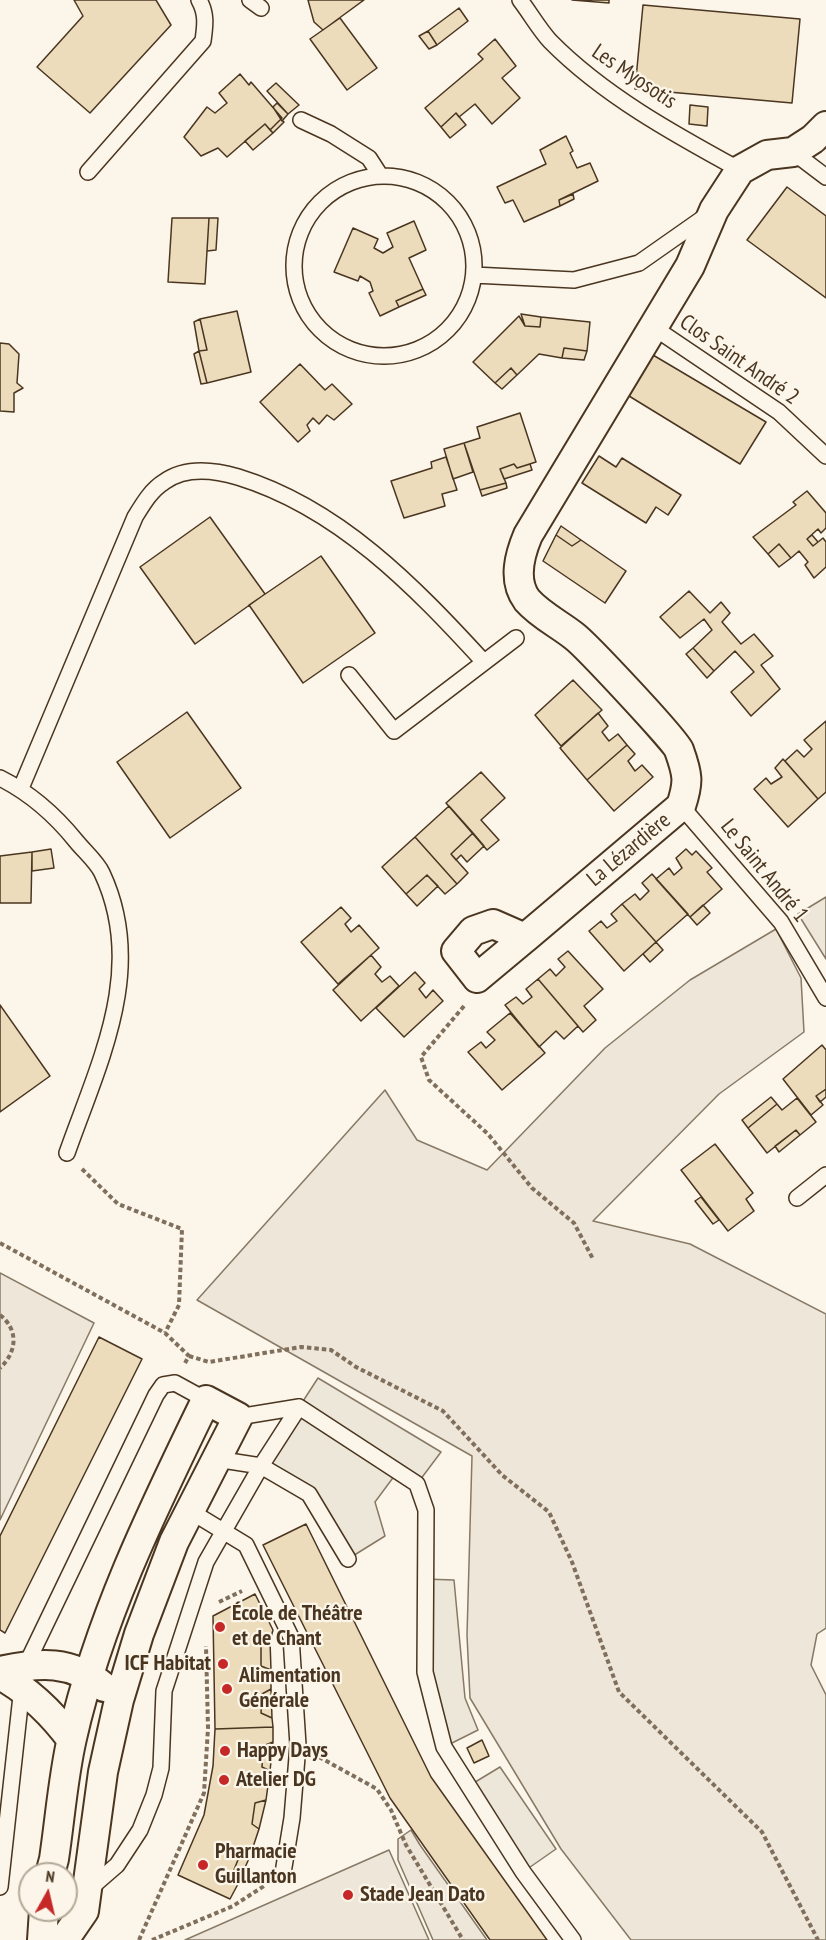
<!DOCTYPE html>
<meta charset="utf-8">
<style>
body{margin:0}
#map{position:relative;width:826px;height:1940px;overflow:hidden;background:#fbf6e9;font-family:"PT Sans Narrow",sans-serif}
canvas{display:block}
.north{position:absolute;left:18px;top:1862px;width:60px;height:60px;box-sizing:border-box;background:#fbf6e9;border:2px solid #b4a999;border-radius:50%;rotate:8deg;font-size:16px;font-weight:700;line-height:24px;text-align:center;color:#4a3520}
.north::after{content:'';display:block;margin:auto;width:21px;height:27px;background:#c62828;clip-path:polygon(50% 0,100% 100%,50% 72%,0 100%)}
</style>
<div id="map">
<canvas width="826" height="1940"></canvas>
<div class="north">N</div>
</div>
<script>
const ctx = document.querySelector('canvas').getContext('2d');
ctx.lineJoin = 'round';
function paint(path, color) { ctx.fillStyle = color; ctx.fill(path, 'evenodd'); }
function strokePath(path, color, width, dash) { ctx.strokeStyle = color; ctx.lineWidth = width; ctx.lineCap = dash ? 'butt' : 'round'; ctx.setLineDash(dash || []); ctx.stroke(path); }
function drawText(font, color, halo, rows, align = 'center') {
  ctx.font = font + ' "PT Sans Narrow",sans-serif'; ctx.lineWidth = 4.5; ctx.setLineDash([]); ctx.textBaseline = 'middle'; ctx.strokeStyle = halo; ctx.fillStyle = color; for (const [text, x, y, turn = 0] of rows) {
    ctx.save(); ctx.translate(x, y); ctx.rotate((+turn || 0) * Math.PI / 180); ctx.textAlign = isNaN(turn) ? turn : align; if (halo) ctx.strokeText(text, 0, 0); ctx.fillText(text, 0, 0); ctx.restore();
  }
}
const green = new Path2D(`
 M 826,897 L 826,959 L 798,914 Z
 M 776,929 L 801,978 L 804,1032 L 719,1094 L 593,1221 L 690,1244 L 826,1314 L 826,1628 L 817,1634 L 811,1665 L 826,1695 L 826,1940 L 631,1940 L 561,1849 L 470,1698 L 467,1635 L 472,1456 L 197,1300 L 385,1090 L 417,1140 L 487,1170 L 605,1048 L 690,980 Z
 M 0,1273 L 94,1323 L 0,1520 Z
 M 411,1830 L 420,1845 L 487,1940 L 433,1940 L 398,1860 L 398,1839 Z
 M 389,1850 L 429,1940 L 185,1940 Z`);
paint(green, '#ede6d9');
strokePath(green, '#887966', 1.5);
const parking = new Path2D(`
 M 318,1378 L 441,1452 L 417,1484 L 398,1471 L 375,1502 L 385,1536 L 348,1559 L 309,1494 L 261,1466 Z
 M 424,1579 L 454,1580 L 465,1698 L 478,1730 L 444,1747 L 425,1672 Z
 M 500,1767 L 556,1849 L 523,1872 L 467,1787 Z`);
paint(parking, '#ede7d9');
strokePath(parking, '#887966', 1.5);
const building = new Path2D(`
 M 74,0 L 156,0 L 171,25 L 90,113 L 37,67 L 83,16 Z
 M 308,0 L 364,0 L 323,30 L 314,22 Z
 M 572,0 L 609,0 L 609,3 Z
 M 643,5 L 800,19 L 792,103 L 635,89 Z
 M 459,8 L 468,21 L 437,45 L 428,31 Z
 M 340,18 L 377,68 L 347,90 L 310,39 Z
 M 428,31 L 437,45 L 429,49 L 419,36 Z
 M 495,39 L 516,66 L 502,78 L 520,98 L 492,124 L 475,104 L 459,117 L 456,113 L 441,127 L 425,108 L 483,59 L 478,54 Z
 M 240,74 L 249,85 L 251,82 L 282,118 L 270,130 L 265,124 L 227,157 L 218,148 L 201,156 L 184,137 L 207,107 L 215,113 L 227,103 L 219,93 Z
 M 276,83 L 299,105 L 288,114 L 267,91 Z
 M 277,103 L 288,114 L 282,121 L 273,107 Z
 M 690,105 L 708,107 L 707,126 L 689,124 Z
 M 456,113 L 466,125 L 450,138 L 441,127 Z
 M 281,119 L 284,122 L 273,133 L 270,130 Z
 M 265,124 L 273,133 L 253,150 L 245,141 Z
 M 566,136 L 573,151 L 570,153 L 577,168 L 590,163 L 598,181 L 559,200 L 560,206 L 524,222 L 513,200 L 505,203 L 497,187 L 546,164 L 540,150 Z
 M 787,187 L 826,216 L 826,298 L 747,240 Z
 M 573,194 L 574,199 L 560,206 L 559,200 Z
 M 172,218 L 209,218 L 205,284 L 168,282 Z
 M 209,218 L 218,218 L 216,250 L 207,251 Z
 M 414,221 L 426,250 L 409,258 L 423,289 L 396,301 L 399,307 L 380,316 L 369,293 L 373,291 L 370,282 L 360,276 L 358,281 L 334,272 L 353,228 L 378,239 L 374,248 L 383,253 L 393,247 L 387,233 Z
 M 423,289 L 426,295 L 399,307 L 396,301 Z
 M 237,311 L 251,372 L 207,383 L 199,351 L 207,350 L 200,319 Z
 M 521,314 L 541,317 L 540,327 L 525,326 Z
 M 519,316 L 525,326 L 540,327 L 541,317 L 590,322 L 587,351 L 564,348 L 562,358 L 539,354 L 517,375 L 511,368 L 495,383 L 473,362 Z
 M 200,319 L 207,350 L 199,351 L 194,322 Z
 M 0,343 L 9,344 L 19,354 L 17,383 L 23,388 L 14,393 L 14,412 L 0,411 Z
 M 564,348 L 587,351 L 584,360 L 562,358 Z
 M 199,351 L 207,383 L 201,384 L 194,354 Z
 M 653,355 L 766,422 L 740,464 L 629,396 Z
 M 300,364 L 325,390 L 332,384 L 352,404 L 334,420 L 327,415 L 319,424 L 313,418 L 307,425 L 310,431 L 298,442 L 260,402 Z
 M 511,368 L 517,375 L 502,389 L 495,383 Z
 M 520,413 L 536,462 L 517,468 L 514,464 L 500,469 L 506,483 L 480,490 L 464,443 L 480,438 L 477,427 Z
 M 464,443 L 473,472 L 453,479 L 444,449 Z
 M 599,456 L 616,467 L 622,458 L 681,495 L 668,515 L 656,507 L 646,523 L 582,483 Z
 M 446,457 L 457,490 L 442,494 L 445,506 L 404,518 L 391,481 L 432,468 L 431,462 Z
 M 514,464 L 517,468 L 530,464 L 532,470 L 504,479 L 500,469 Z
 M 506,483 L 507,488 L 482,496 L 480,490 Z
 M 807,491 L 826,513 L 826,528 L 821,533 L 818,529 L 807,539 L 813,546 L 823,538 L 826,542 L 826,567 L 814,578 L 805,565 L 808,562 L 799,551 L 791,558 L 779,544 L 768,554 L 753,537 L 796,505 L 793,502 Z
 M 210,517 L 265,594 L 195,644 L 140,567 Z
 M 561,526 L 581,540 L 572,546 L 556,535 Z
 M 556,535 L 572,546 L 581,540 L 626,571 L 605,603 L 543,561 Z
 M 812,535 L 818,542 L 813,546 L 807,539 Z
 M 779,544 L 791,558 L 779,567 L 768,554 Z
 M 321,556 L 375,633 L 303,683 L 249,605 Z
 M 689,591 L 710,613 L 721,602 L 730,613 L 722,622 L 741,644 L 754,634 L 773,656 L 761,665 L 780,689 L 751,716 L 731,692 L 754,672 L 735,651 L 714,671 L 693,648 L 712,630 L 704,619 L 680,638 L 660,617 Z
 M 693,648 L 714,671 L 707,678 L 686,654 Z
 M 573,680 L 602,710 L 561,746 L 535,715 Z
 M 187,712 L 241,788 L 170,838 L 117,762 Z
 M 598,713 L 608,726 L 602,732 L 609,741 L 618,734 L 627,745 L 587,780 L 560,748 Z
 M 826,721 L 826,792 L 818,799 L 785,761 L 797,750 L 804,757 L 812,749 L 804,740 Z
 M 627,745 L 635,754 L 628,761 L 635,771 L 642,765 L 653,777 L 614,811 L 587,780 Z
 M 783,759 L 818,799 L 788,827 L 754,789 L 766,778 L 771,784 L 782,777 L 775,768 Z
 M 481,772 L 505,798 L 481,820 L 499,840 L 487,850 L 446,803 Z
 M 449,806 L 473,833 L 451,854 L 468,873 L 457,884 L 415,837 Z
 M 473,833 L 484,846 L 467,862 L 461,855 L 456,860 L 451,854 Z
 M 415,837 L 457,884 L 445,894 L 427,875 L 406,894 L 382,867 Z
 M 51,849 L 54,868 L 32,871 L 32,852 Z
 M 686,849 L 692,855 L 696,851 L 712,868 L 707,872 L 722,889 L 690,917 L 656,879 L 669,868 L 674,875 L 682,868 L 676,858 Z
 M 32,852 L 31,903 L 0,903 L 0,856 Z
 M 652,874 L 688,914 L 656,942 L 622,904 L 635,894 L 640,900 L 649,891 L 642,883 Z
 M 427,875 L 438,886 L 417,906 L 406,894 Z
 M 622,904 L 656,942 L 624,971 L 589,931 L 601,921 L 607,928 L 617,921 L 611,914 Z
 M 703,905 L 710,913 L 697,925 L 690,917 Z
 M 341,907 L 351,918 L 345,924 L 351,932 L 359,925 L 379,948 L 338,984 L 301,942 Z
 M 656,942 L 663,950 L 650,962 L 643,954 Z
 M 568,951 L 603,989 L 584,1006 L 596,1020 L 583,1032 L 538,979 L 550,969 L 556,976 L 565,967 L 558,959 Z
 M 371,955 L 381,967 L 375,974 L 382,982 L 390,976 L 399,986 L 361,1021 L 333,990 Z
 M 415,972 L 425,983 L 419,989 L 426,998 L 433,990 L 443,1001 L 404,1037 L 376,1008 Z
 M 538,979 L 578,1026 L 564,1039 L 556,1031 L 539,1047 L 505,1005 L 516,997 L 523,1004 L 532,997 L 526,989 Z
 M 0,1005 L 50,1076 L 0,1112 Z
 M 510,1013 L 545,1053 L 502,1090 L 468,1052 L 481,1042 L 486,1048 L 495,1040 L 487,1032 Z
 M 822,1045 L 826,1050 L 826,1089 L 816,1096 L 823,1105 L 811,1115 L 783,1079 Z
 M 826,1089 L 826,1097 L 820,1102 L 816,1096 Z
 M 771,1097 L 777,1104 L 748,1128 L 742,1120 Z
 M 797,1098 L 816,1122 L 800,1135 L 796,1130 L 767,1153 L 748,1128 L 777,1104 L 782,1110 Z
 M 796,1130 L 800,1135 L 779,1152 L 775,1146 Z
 M 715,1144 L 753,1193 L 746,1199 L 754,1211 L 728,1231 L 681,1170 Z
 M 701,1197 L 719,1220 L 713,1224 L 695,1201 Z
 M 99,1337 L 142,1359 L 5,1633 L 0,1630 L 0,1536 Z
 M 306,1524 L 431,1777 L 547,1940 L 490,1940 L 390,1798 L 263,1545 Z
 M 255,1594 L 273,1630 L 270,1641 L 261,1645 L 261,1666 L 271,1670 L 271,1689 L 262,1694 L 261,1713 L 272,1718 L 273,1727 L 215,1729 L 213,1616 Z
 M 270,1641 L 271,1670 L 261,1666 L 261,1645 Z
 M 271,1689 L 272,1718 L 261,1713 L 262,1694 Z
 M 273,1727 L 273,1742 L 263,1746 L 262,1767 L 270,1771 L 266,1800 L 255,1803 L 252,1824 L 259,1829 L 250,1856 L 240,1855 L 231,1877 L 238,1884 L 230,1899 L 178,1875 L 204,1815 L 213,1766 L 215,1729 Z
 M 482,1740 L 489,1756 L 474,1763 L 467,1748 Z
 M 273,1742 L 270,1771 L 262,1767 L 263,1746 Z
 M 266,1800 L 259,1829 L 252,1824 L 255,1803 Z
 M 240,1855 L 250,1856 L 238,1884 L 231,1877 Z`);
paint(building, '#ecdcbc');
strokePath(building, '#4a3520', 1.5);
const service = new Path2D(`
 M 250,0 L 261,8
 M 520,0 C 530,13 539,29 550,41 C 603,95 674,134 740,170
 M 301,120 L 331,134 L 369,158 L 380,175
 M 793,152 L 826,177
 M 88,172 L 203,41 C 205,26 207,14 199,0
 M294 266a90 90 0 1 1 180 0a90 90 0 1 1-180 0Z
 M 474,275 L 574,280 L 639,263 L 706,216
 M 653,327 L 779,412 L 826,456
 M 349,675 L 394,731 L 516,638
 M 0,778 C 30,793 55,815 76,841 C 84,851 97,862 102,873 C 147,969 99,1062 67,1153
 M 21,788 L 135,517 C 143,504 151,490 164,482 C 186,466 214,470 238,477 C 339,508 414,586 483,661
 M 681,806 L 781,922 L 826,998
 M 797,1198 L 826,1175
 M 238,1417 L 299,1407 L 417,1484 L 426,1510 L 425,1672 L 444,1747 L 523,1872 L 573,1940
 M 216,1459 L 261,1466 L 309,1494 L 348,1559
 M 190,1511 L 246,1545 L 291,1637 L 298,1745 L 292,1818 L 283,1873
 M 26,1665 L 156,1395 L 163,1385 L 175,1383 L 206,1400
 M 0,1887 L 22,1687
 M 66,1889 L 87,1891 L 117,1865 L 140,1830 L 154,1795 L 161,1768 L 164,1691 L 206,1562 L 261,1466 L 299,1407`);
const minor = new Path2D(`
 M 525,938 L 477,978 L 456,951 L 473,931 L 493,924 L 525,938 L 681,806 C 689,782 688,775 679,750 C 675,740 586,645 574,636 C 559,624 540,615 527,600 C 512,580 520,554 528,535 L 690,266 L 714,210 L 740,170 L 767,155 L 793,152 L 813,139 L 826,126
 M 0,1671 C 40,1662 71,1660 104,1687
 M 0,1675 C 29,1691 51,1712 71,1739
 M 50,1874 L 54,1859 C 60,1819 63,1777 72,1738 C 99,1619 153,1509 206,1400 L 238,1417 L 174,1542 L 139,1634 L 119,1700 L 103,1772 L 84,1911 L 64,1940
 M 42,1940 L 44,1910`);
strokePath(service, '#4a3520', 18);
strokePath(minor, '#4a3520', 32);
strokePath(new Path2D(`
 M 464,1006 L 421,1057 L 429,1080 L 488,1134 L 532,1188 L 574,1223 L 593,1259
 M 82,1169 L 118,1204 L 182,1229 L 179,1305 L 165,1333
 M 0,1243 L 165,1333 L 189,1356 L 185,1363
 M 0,1315 C 19,1330 17,1352 0,1368
 M 189,1356 L 209,1362 L 301,1347 L 331,1350 L 356,1367 L 443,1411 L 502,1475 L 549,1512 L 572,1562 L 619,1692 L 762,1832 L 818,1940
 M 219,1602 L 242,1591
 M 319,1757 L 377,1789 L 391,1810 L 406,1845 L 463,1940
 M 139,1940 L 204,1793 L 208,1728 L 206,1646
 M 152,1940 L 233,1906 L 264,1886`), '#7f6f5c', 4, [4.5, 3]);
strokePath(service, '#fbf6e9', 15);
strokePath(minor, '#fbf6e9', 28);
for (const [x, y, r, color] of [
 [220,1627,6,"#c62828"],
 [223,1664,6,"#c62828"],
 [227,1689,6,"#c62828"],
 [225,1751,6,"#c62828"],
 [224,1780,6,"#c62828"],
 [203,1865,6,"#c62828"],
 [348,1895,6,"#c62828"]
]) { const dot = new Path2D(); dot.arc(x, y, r, 0, 2 * Math.PI); ctx.fillStyle = color; ctx.fill(dot); strokePath(dot, '#fbf6e9', 2); }
drawText('22px', '#4a3520', '#fbf6e9', [
 ["Les Myosotis",634,77,34],
 ["Clos Saint André 2",739,360,35],
 ["La Lézardière",629,850,-40],
 ["Le Saint André 1",764,871,51]
]);
drawText('bold 22px', '#4a3520', '#fbf6e9', [
 ["École de Théâtre",232,1614],
 ["et de Chant",232,1639],
 ["ICF Habitat",211,1664,"right"],
 ["Alimentation",239,1676],
 ["Générale",239,1701],
 ["Happy Days",237,1751],
 ["Atelier DG",236,1780],
 ["Pharmacie",215,1852],
 ["Guillanton",215,1877],
 ["Stade Jean Dato",360,1895]
], 'left');
</script>
